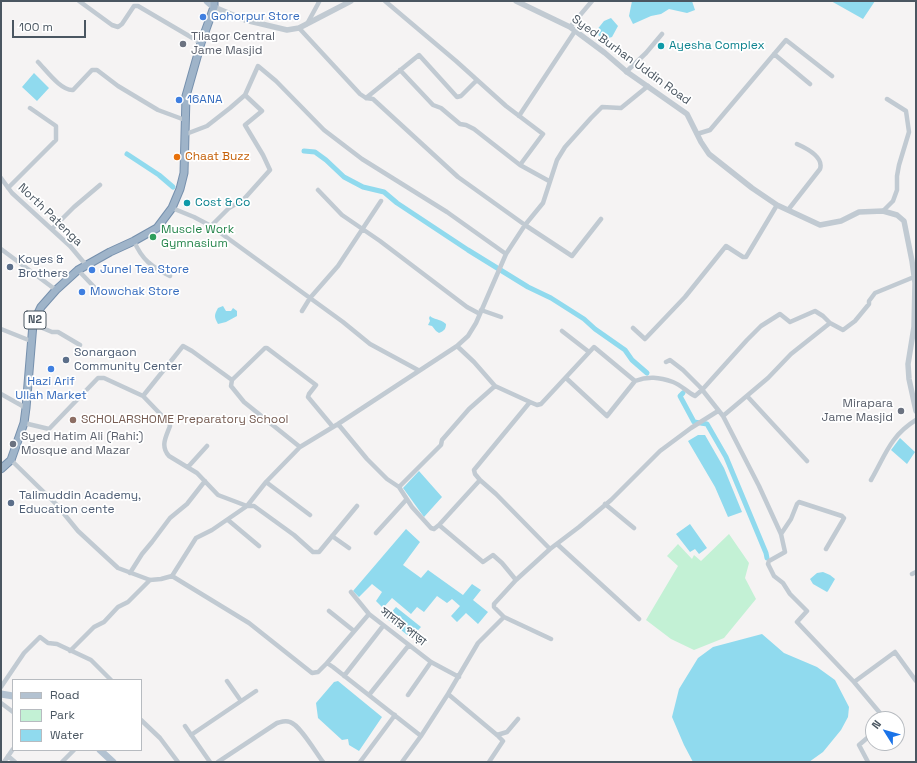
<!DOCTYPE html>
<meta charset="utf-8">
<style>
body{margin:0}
#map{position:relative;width:917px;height:763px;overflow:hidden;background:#f5f3f3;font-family:"Space Grotesk",sans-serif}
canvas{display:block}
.frame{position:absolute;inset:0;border:2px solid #4a5661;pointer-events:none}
.legend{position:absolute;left:12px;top:679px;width:130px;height:72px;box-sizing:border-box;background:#fff;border:1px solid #b7bbc0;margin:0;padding:5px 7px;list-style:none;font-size:12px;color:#4a5661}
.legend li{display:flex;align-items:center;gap:8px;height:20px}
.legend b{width:20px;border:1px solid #b7bbc0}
.north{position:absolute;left:865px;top:711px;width:40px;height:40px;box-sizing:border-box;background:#fff;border:1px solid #b7bbc0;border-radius:50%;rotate:307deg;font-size:11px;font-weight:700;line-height:16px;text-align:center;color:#4a5661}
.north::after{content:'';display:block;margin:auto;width:14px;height:18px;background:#1a73e8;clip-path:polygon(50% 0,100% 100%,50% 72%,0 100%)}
.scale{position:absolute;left:12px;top:20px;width:74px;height:18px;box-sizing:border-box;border:2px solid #4a5661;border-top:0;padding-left:5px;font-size:12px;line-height:14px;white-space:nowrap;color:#4a5661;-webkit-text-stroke:3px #fff;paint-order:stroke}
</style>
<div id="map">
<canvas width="917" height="763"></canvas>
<div class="frame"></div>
<ul class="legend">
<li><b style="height:5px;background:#b3c2d1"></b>Road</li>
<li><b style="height:11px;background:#c3f1d5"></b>Park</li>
<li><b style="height:11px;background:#90daee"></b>Water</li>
</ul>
<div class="north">N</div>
<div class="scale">100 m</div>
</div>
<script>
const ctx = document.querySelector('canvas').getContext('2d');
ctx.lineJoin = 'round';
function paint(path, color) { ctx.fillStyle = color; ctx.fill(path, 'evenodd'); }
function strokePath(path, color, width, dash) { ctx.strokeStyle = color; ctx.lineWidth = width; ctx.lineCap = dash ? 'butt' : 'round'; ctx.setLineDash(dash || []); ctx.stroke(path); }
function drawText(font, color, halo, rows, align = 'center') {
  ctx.font = font + ' "Space Grotesk","Noto Sans Bengali",sans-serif'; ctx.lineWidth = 3.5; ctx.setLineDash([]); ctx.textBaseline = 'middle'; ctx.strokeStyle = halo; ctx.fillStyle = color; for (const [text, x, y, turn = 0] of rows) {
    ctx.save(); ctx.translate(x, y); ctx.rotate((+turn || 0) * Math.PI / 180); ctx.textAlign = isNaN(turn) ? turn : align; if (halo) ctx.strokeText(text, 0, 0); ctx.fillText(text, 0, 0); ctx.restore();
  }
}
paint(new Path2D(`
 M 729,534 L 749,563 L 745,578 L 756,599 L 724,638 L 694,650 L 671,639 L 646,620 L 678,566 L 667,556 L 678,544 L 692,559 L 694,555 L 701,561 Z`), '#c3f1d5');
paint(new Path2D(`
 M 632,1 L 692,1 L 695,10 L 687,13 L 669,9 L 661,14 L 651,16 L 633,24 L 629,16 Z
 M 831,1 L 875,1 L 863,19 Z
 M 611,18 L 618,26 L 612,37 L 605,39 L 599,36 L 596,31 L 604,21 Z
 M 34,73 L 49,88 L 37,101 L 22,87 Z
 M 223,306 L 226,311 L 231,311 L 233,308 L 237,311 L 237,316 L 226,322 L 218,324 C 214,317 214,315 218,308 Z
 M 430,316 C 434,320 439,318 446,324 C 446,329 444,331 439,333 L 436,331 L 432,326 L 428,325 L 430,321 L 429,318 Z
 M 698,435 L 705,435 L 724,468 L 742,512 L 728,517 L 715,487 L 688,441 Z
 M 900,438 L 915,452 L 907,464 L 891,450 Z
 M 419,471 L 442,497 L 424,517 L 403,488 Z
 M 690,524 L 707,548 L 699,554 L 695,549 L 690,552 L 676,534 Z
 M 406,529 L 420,542 L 403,565 L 421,578 L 428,570 L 463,595 L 472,584 L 481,590 L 473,600 L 488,612 L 478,624 L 466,613 L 457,622 L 451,616 L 460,606 L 452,599 L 447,603 L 437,596 L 424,612 L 417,607 L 411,614 L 392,598 L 383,608 L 376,601 L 382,592 L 372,584 L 359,597 L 353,591 Z
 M 823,572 L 830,575 L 835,579 L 828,591 L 827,592 L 813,584 L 810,579 L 817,573 Z
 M 396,607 L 421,627 L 411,638 L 386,618 Z
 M 762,634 L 784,653 L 817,667 L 835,680 L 849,707 L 848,717 L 841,730 L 823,752 L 809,762 L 693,762 L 684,745 L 672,717 L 679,689 L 698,658 L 713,647 Z
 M 338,681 L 382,717 L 359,751 L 349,745 L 348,739 L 342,740 L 318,718 L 316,703 L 334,682 Z`), '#90daee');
strokePath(new Path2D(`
 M 304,151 L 315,152 L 326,160 L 344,177 L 363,187 L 384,192 L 397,203 L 468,250 L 528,287 L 551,298 L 584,319 L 595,329 L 625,350 L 632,360 L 647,373
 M 127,154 L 159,175 L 173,187
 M 683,393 L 680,396 L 694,422 L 707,424 L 726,457 L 766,553 L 767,558`), '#90daee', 5);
const trunk = new Path2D(`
 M 1,469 L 11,460 L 24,423 L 26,408 L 33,324 L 41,307 L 56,290 L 78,270 L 110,252 L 134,241 L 157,228 L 172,208 L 180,189 L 184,173 L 186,96 L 201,43 L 214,7 L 214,1`);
strokePath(trunk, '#7690ad', 9);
strokePath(new Path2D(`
 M 79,1 L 112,25 L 118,27 L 122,24 L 134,6 L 138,6 L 201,43
 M 385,1 L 456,61 L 506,106 L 543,134 L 520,165 L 549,181
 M 307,24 L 319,2 L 318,1
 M 570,27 L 592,1
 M 299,28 L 360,94 L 366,98 L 373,99 L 458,177 L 525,225 L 572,256 L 601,219
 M 774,54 L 810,84
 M 38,62 C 46,70 61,91 73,90 L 92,70 L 97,70 L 118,86 L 158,110 L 185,120
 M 400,70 L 433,105 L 441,108 L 460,124 L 466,125 L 474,129 L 520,165
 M 626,72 L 646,53 L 662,34
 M 366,98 L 419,55 L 457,97 L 461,96 L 477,80
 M 519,116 L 575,31
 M 186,134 L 207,126 L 230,108 L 245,95 L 258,66 L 276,81 L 324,130 L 362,159 L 447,212 L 506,254
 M 697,134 L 710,130 L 786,40 L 832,76
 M 1,178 L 12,193 L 70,246 L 86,265
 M 8,188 L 56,140 L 56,126 L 30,108
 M 318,190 L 342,215 L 380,241 L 467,307 L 480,314
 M 172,208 L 194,217 L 211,226 L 343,322 L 370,344 L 418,370
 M 788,210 L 820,169 C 824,157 806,148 797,144
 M 883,211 L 893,201 L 897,190 L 897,176 L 899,165 L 909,132 L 906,111 L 887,99
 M 211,226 L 229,208 L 244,199 L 270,170 L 263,155 L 245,125 L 262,111 L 245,95
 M 52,229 L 74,207 L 100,185
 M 134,241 C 142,260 152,267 170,276
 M 1,249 L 56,290
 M 78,270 L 97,290
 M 481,310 L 501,317
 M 302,311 L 310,298 L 338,266 L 381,201
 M 33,324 L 52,332 L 58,332 L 80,345
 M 633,328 L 645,339 L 685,297 L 726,246 L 743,257 L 746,257 L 777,205
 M 1,329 L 31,341
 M 562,331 L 589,352
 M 457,346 L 474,362 L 495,386
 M 666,362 L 670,360 L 683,370 L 700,387 L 723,416 L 759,486 L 781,534 L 785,552 L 769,561 L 768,564 L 774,576 L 783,583 L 790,594 L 807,611 L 797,622 L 854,682
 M 566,378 L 607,416 L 635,381
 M 232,380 L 265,348 L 267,348 L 316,385 L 309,394 L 308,397 L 333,427
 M 1,394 L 26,408
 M 143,396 L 169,423 L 170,426 C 166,437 160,446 169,456 L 197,473 L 218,495 L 247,506 L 254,506 L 294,535 L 313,552 L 319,552 L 357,506
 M 747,396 L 807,461
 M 723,416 L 768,378 L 791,354 L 830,323 L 843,330 L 855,321 L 869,304 L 869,301 L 875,293 L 914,277
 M 24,423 L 49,429 L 98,378 L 104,378 L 143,396 L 183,346 L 192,351 L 232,380 L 231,386 L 244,402 L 300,447
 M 338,424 L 367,459 L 387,479 L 399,487 L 412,507 L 431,528 L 434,529 L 439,525 L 480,480 L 496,494 L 550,549 L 516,580 L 494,604 L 494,607 L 504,617 L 478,643 L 448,694 L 421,736 L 402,762
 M 11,460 L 56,504 L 78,531 L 118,568 L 150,580 L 161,579 L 172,576 L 249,623 L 312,673 L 318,672 L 327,663 L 333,667 L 421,736
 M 188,467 L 207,446
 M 480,480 L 475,474 L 474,470 L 530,402 L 537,405 L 541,404 L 594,347 L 635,381 C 648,376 659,377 673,382 C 681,385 687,392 695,396 L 702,390 L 747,340 L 761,326 L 780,314 L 790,322 L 815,311 L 823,316 L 830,323
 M 871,480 C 885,456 890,436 916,420
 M 266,482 L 310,515
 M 399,487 L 441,445 L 442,440 L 469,409 L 495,386 L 530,402
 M 605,504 L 634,528
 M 228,520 L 259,546
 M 439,525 L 483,562 L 493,555 L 502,563 L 516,580
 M 376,533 L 406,500
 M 781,534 L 791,519 L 797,504 L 799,502 L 842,516 L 844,518 L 843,520 L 826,549
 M 332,536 L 349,548
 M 557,544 L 639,619
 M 550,549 L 579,527 L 611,500 L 660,451 L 691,428 L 718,411
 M 130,573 L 142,554 L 152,542 L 170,518 L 187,504 L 205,481
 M 912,574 L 916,572
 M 172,576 L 196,538 L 212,530 L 247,506 L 266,482 L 300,447 L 338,424 L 457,346 L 468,336 L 476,323 L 506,254 L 525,225 L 543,203 L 557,160 L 565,147 L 591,118 L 602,107 L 621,108 L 648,86
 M 351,592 L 369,614
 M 329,611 L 354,631
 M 504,617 L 551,639
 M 70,651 L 94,627 L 104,622 L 118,607 L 128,602 L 150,580
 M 327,663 L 369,614 L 431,662 L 459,677
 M 344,676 L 383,626
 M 227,681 L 241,701
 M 1,687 L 24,653 L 40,637 L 48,643 L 57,644 L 91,660 L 111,680
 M 448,694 L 497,735 L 503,741 L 489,762
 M 369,695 L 409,645
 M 408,695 L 431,662
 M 1,703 L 13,712
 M 885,719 L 854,682 L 895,652 L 916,681
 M 141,720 L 160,738 L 178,762
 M 185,726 L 210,762
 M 191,735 L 256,691
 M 497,735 L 507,732 L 518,719
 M 8,756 L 15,762
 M 4,762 L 13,749
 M 62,762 L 74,750
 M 218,762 L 277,723 C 281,722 285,720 290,722 C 300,725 316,753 323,762
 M 360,762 L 395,715
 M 868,762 L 859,745 L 873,733`), '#c1cad2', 4.5);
strokePath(new Path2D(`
 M 516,1 L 570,27 L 605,53 L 627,72 L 687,114 L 701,142 L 709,154 L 752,188 L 777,205 L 820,225 L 841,221 L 859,212 L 883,211 L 897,215 L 904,221 L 912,261 L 915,283 L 914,327 L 908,364 L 909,379 L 916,411
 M 214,7 L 245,20 L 287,30 L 299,28 L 351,1`), '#c1cad2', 5.5);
strokePath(new Path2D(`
 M 207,1 L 214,7
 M 1,694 L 13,696
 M 100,750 L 113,762`), '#b3c2d1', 7);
strokePath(trunk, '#9fb4c9', 7);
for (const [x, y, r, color] of [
 [203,17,4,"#3f7fe0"],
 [183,44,4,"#6b7280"],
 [661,46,4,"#0f9aa8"],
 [179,100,4,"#3f7fe0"],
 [177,157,4,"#e8710a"],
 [187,203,4,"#0f9aa8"],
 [153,237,4,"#2e9e5b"],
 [10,267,4,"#5c6f8a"],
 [92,270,4,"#3f7fe0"],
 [82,292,4,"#3f7fe0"],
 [66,360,4,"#5c6f8a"],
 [51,369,4,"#3f7fe0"],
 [901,411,4,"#6b7280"],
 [73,420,4,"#8d6e63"],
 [13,444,4,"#6b7280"],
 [11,503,4,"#5c6f8a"]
]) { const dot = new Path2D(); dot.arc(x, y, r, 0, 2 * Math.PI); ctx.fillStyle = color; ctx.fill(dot); strokePath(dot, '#fff', 1.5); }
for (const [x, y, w] of [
 [35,320,22]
]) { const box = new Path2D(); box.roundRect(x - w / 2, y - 9, w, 18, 3); ctx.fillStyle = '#fff'; ctx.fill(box); strokePath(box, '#4a5661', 1); }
drawText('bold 11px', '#4a5661', null, [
 ["N2",35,320]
]);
drawText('12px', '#366cbe', '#fff', [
 ["Gohorpur Store",211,17],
 ["16ANA",187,100],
 ["Junel Tea Store",100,270],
 ["Mowchak Store",90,292],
 ["Hazi Arif",51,382,"center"],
 ["Ullah Market",51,396,"center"]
], 'left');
drawText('12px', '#5b616d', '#fff', [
 ["Tilagor Central",191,37],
 ["Jame Masjid",191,51],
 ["Mirapara",893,404,"right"],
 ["Jame Masjid",893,418,"right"],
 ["Syed Hatim Ali (Rahi:)",21,437],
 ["Mosque and Mazar",21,451]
], 'left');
drawText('12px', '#0d838f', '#fff', [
 ["Ayesha Complex",669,46],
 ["Cost & Co",195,203]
], 'left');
drawText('12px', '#4a5661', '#fff', [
 ["Syed Burhan Uddin Road",631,60,36],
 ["North Patenga",50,215,44],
 ["সাদার পাড়া",403,627,38]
]);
drawText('12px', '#c56008', '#fff', [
 ["Chaat Buzz",185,157]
], 'left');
drawText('12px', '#27864d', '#fff', [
 ["Muscle Work",161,230],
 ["Gymnasium",161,244]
], 'left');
drawText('12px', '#4e5e75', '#fff', [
 ["Koyes &",18,260],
 ["Brothers",18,274],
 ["Sonargaon",74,353],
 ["Community Center",74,367],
 ["Talimuddin Academy,",19,496],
 ["Education cente",19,510]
], 'left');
drawText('12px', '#785e54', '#fff', [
 ["SCHOLARSHOME Preparatory School",81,420]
], 'left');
</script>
